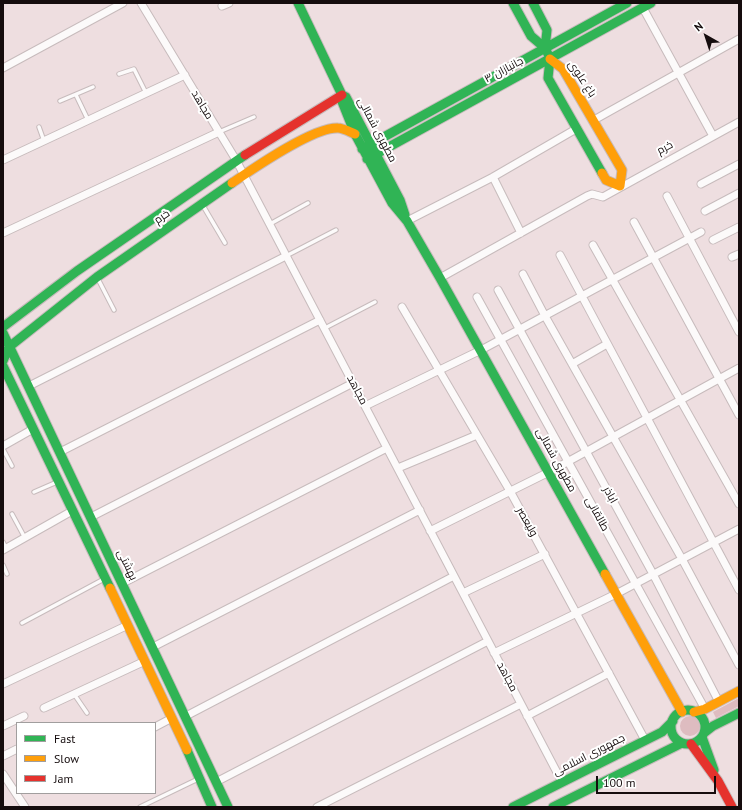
<!DOCTYPE html>
<meta charset="utf-8">
<style>
body{margin:0}
#map{position:relative;width:742px;height:810px;overflow:hidden;background:#eedee0;font-family:"PT Sans",sans-serif}
canvas{display:block}
.frame{position:absolute;inset:0;border:4px solid #150c0d;pointer-events:none}
.legend{position:absolute;left:16px;top:722px;width:140px;height:72px;box-sizing:border-box;background:#fff;border:1px solid #a19e9e;margin:0;padding:5px 7px;list-style:none;font-size:12px;color:#150c0d}
.legend li{display:flex;align-items:center;gap:8px;height:20px}
.legend b{width:20px;border:1px solid #a19e9e}
.north{position:absolute;left:686px;top:16px;width:40px;height:40px;-webkit-text-stroke:3px #fff;paint-order:stroke;rotate:321deg;font-size:11px;font-weight:700;line-height:16px;text-align:center;color:#150c0d}
.north::after{content:'';display:block;margin:auto;width:14px;height:18px;background:#150c0d;clip-path:polygon(50% 0,100% 100%,50% 72%,0 100%)}
.scale{position:absolute;left:596px;top:776px;width:120px;height:18px;box-sizing:border-box;border:2px solid #150c0d;border-top:0;padding-left:5px;font-size:12px;line-height:14px;white-space:nowrap;color:#150c0d;-webkit-text-stroke:3px #fff;paint-order:stroke}
</style>
<div id="map">
<canvas width="742" height="810"></canvas>
<div class="frame"></div>
<ul class="legend">
<li><b style="height:5px;background:#30b455"></b>Fast</li>
<li><b style="height:5px;background:#ff9f0a"></b>Slow</li>
<li><b style="height:5px;background:#e5322d"></b>Jam</li>
</ul>
<div class="north">N</div>
<div class="scale">100 m</div>
</div>
<script>
const ctx = document.querySelector('canvas').getContext('2d');
ctx.lineJoin = 'round';
function paint(path, color) { ctx.fillStyle = color; ctx.fill(path, 'evenodd'); }
function strokePath(path, color, width, dash) { ctx.strokeStyle = color; ctx.lineWidth = width; ctx.lineCap = dash ? 'butt' : 'round'; ctx.setLineDash(dash || []); ctx.stroke(path); }
function drawText(font, color, halo, rows, align = 'center') {
  ctx.font = font + ' "PT Sans",Cairo,sans-serif'; ctx.lineWidth = 4; ctx.setLineDash([]); ctx.textBaseline = 'middle'; ctx.strokeStyle = halo; ctx.fillStyle = color; for (const [text, x, y, turn = 0] of rows) {
    ctx.save(); ctx.translate(x, y); ctx.rotate((+turn || 0) * Math.PI / 180); ctx.textAlign = isNaN(turn) ? turn : align; if (halo) ctx.strokeText(text, 0, 0); ctx.fillText(text, 0, 0); ctx.restore();
  }
}
paint(new Path2D(`
 M 739,698 L 739,706 L 716,718 L 713,712 Z
 M680 726a10 10 0 1 1 20 0a10 10 0 1 1-20 0Z`), '#debcc0');
const lane = new Path2D(`
 M 119,74 L 134,69 L 146,93
 M 76,95 L 88,120
 M 60,101 L 93,87
 M 39,127 L 44,141
 M 219,132 L 254,117
 M 202,204 L 225,243
 M 270,224 L 308,203
 M 286,256 L 336,230
 M 97,277 L 114,310
 M 325,328 L 375,302
 M 3,449 L 12,466
 M 34,492 L 57,482
 M 12,514 L 25,538
 M 3,542 L 6,548
 M 3,565 L 7,574
 M 22,623 L 104,579
 M 74,694 L 87,713
 M 140,807 L 198,779`);
const street = new Path2D(`
 M 141,3 L 236,160 L 562,782
 M 222,6 L 229,3
 M 643,8 L 713,136
 M 3,68 L 123,3
 M 594,120 L 739,39
 M 3,160 L 185,75
 M 493,177 L 521,233
 M 701,184 L 739,164
 M 667,196 L 739,332
 M 705,211 L 739,193
 M 407,221 L 493,177 L 576,129
 M 634,222 L 739,415
 M 3,233 L 219,132
 M 713,240 L 739,227
 M 593,245 L 739,504
 M 560,255 L 739,590
 M 732,257 L 739,254
 M 523,274 L 545,316 L 682,559 L 739,665
 M 440,278 L 587,196 L 592,194 L 603,197 L 739,122
 M 498,290 L 653,574 L 719,702
 M 477,297 L 705,709
 M 402,307 L 510,491 L 645,740
 M 572,364 L 607,344
 M 29,386 L 286,256
 M 365,406 L 481,350 L 701,232
 M 3,446 L 33,429
 M 60,452 L 320,320
 M 398,468 L 477,435
 M 91,517 L 353,383
 M 430,531 L 549,472 L 739,368
 M 3,550 L 72,511
 M 123,583 L 387,448
 M 463,593 L 545,554
 M 153,647 L 420,510
 M 494,653 L 616,594 L 739,529
 M 3,684 L 128,625
 M 44,708 L 145,661
 M 186,716 L 454,576
 M 527,716 L 609,673
 M 3,726 L 24,716
 M 155,727 L 172,718
 M 3,756 L 17,749
 M 3,774 L 25,807
 M 216,782 L 488,641
 M 317,807 L 521,704`);
const fast = new Path2D(`
 M 298,3 L 342,95 L 346,97 L 400,200 L 405,215
 M 513,3 L 531,36 L 545,48 L 548,54
 M 533,3 L 547,30 L 545,48
 M 550,59 L 548,78 L 602,173
 M 342,95 L 341,99 L 355,134 L 392,203 L 407,221 L 440,278 L 605,574
 M 362,149 L 627,3
 M 367,159 L 651,3
 M 3,327 L 77,271 L 245,155
 M 3,333 L 228,807
 M 3,361 L 9,347 L 97,277 L 232,183
 M 3,366 L 110,588
 M671 727a17 17 0 1 1 34 0a17 17 0 1 1-34 0Z
 M 704,733 L 713,726 L 739,713
 M 702,737 L 714,770
 M 187,750 L 212,807
 M 513,807 L 662,732 L 673,721
 M 553,807 L 682,743`);
const slow = new Path2D(`
 M 550,59 L 563,69 L 622,170 L 620,186 L 606,180 L 602,173
 M 232,183 C 254,168 313,127 338,128 C 343,128 350,132 355,134
 M 605,574 L 682,712
 M 110,588 L 187,750
 M 694,712 L 705,709 L 739,691`);
const jam = new Path2D(`
 M 245,155 L 342,95
 M 691,744 L 718,781 L 732,807`);
strokePath(lane, '#c7bbbc', 5.5);
strokePath(street, '#c7bbbc', 9);
strokePath(fast, '#c7bbbc', 11);
strokePath(slow, '#c7bbbc', 11);
strokePath(jam, '#c7bbbc', 11);
strokePath(lane, '#fcfafa', 3.5);
strokePath(street, '#fcfafa', 7);
strokePath(fast, '#30b455', 9);
strokePath(slow, '#ff9f0a', 9);
strokePath(jam, '#e5322d', 9);
drawText('11px', '#150c0d', '#fff', [
 ["جانبازان ۳",504,70,-28],
 ["باغ علوی",582,79,56],
 ["مجاهد",202,105,59],
 ["مطهری شمالی",377,130,62],
 ["خرم",665,148,-28],
 ["خرم",162,217,-35],
 ["مجاهد",357,390,62],
 ["مطهری شمالی",556,460,61],
 ["اباذر",610,495,61],
 ["طالقانی",597,514,61],
 ["ولیعصر",527,522,61],
 ["بهشتی",127,565,64],
 ["مجاهد",507,677,62],
 ["جمهوری اسلامی",589,755,-27]
]);
</script>
